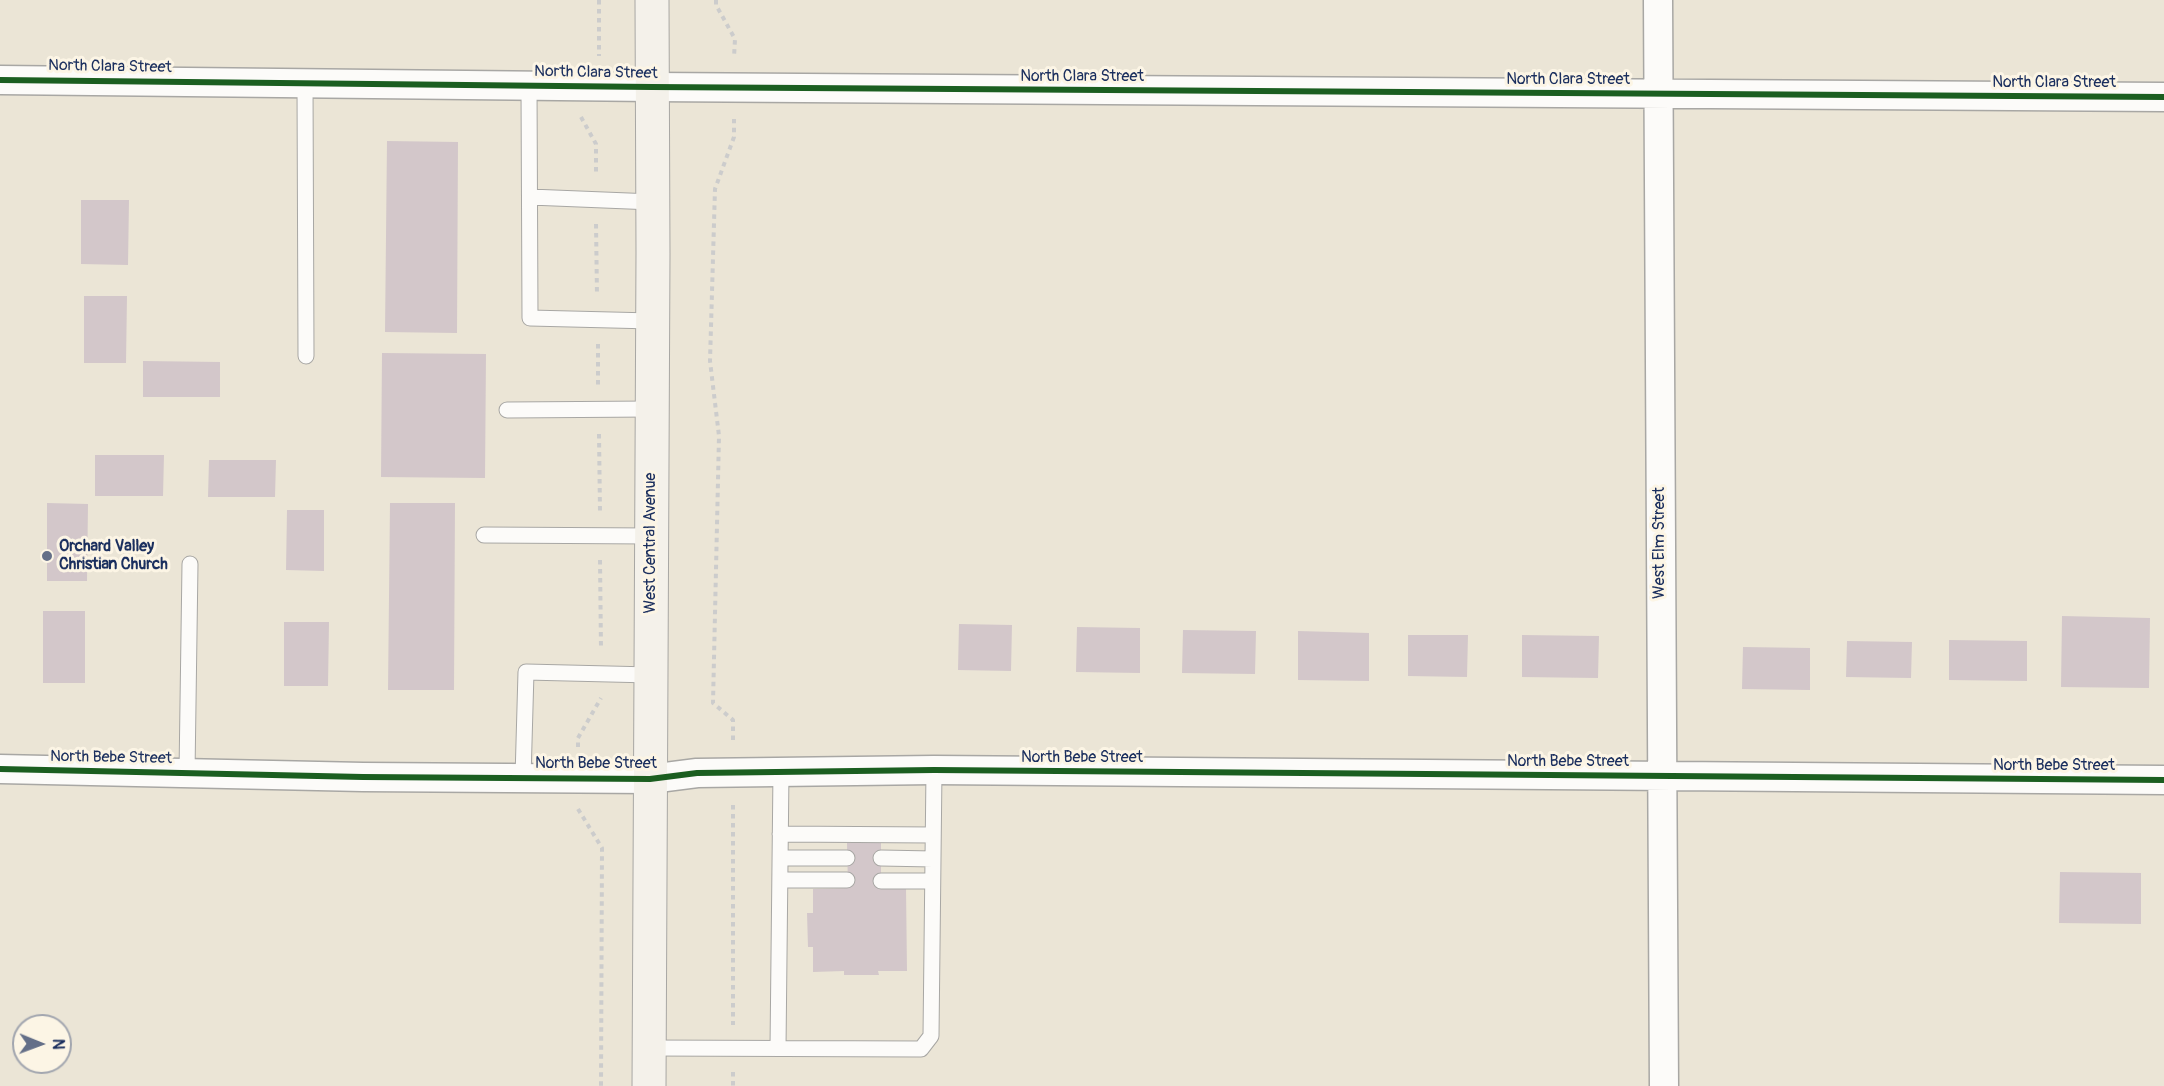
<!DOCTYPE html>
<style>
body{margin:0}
#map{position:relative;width:2164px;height:1086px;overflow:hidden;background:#ebe5d6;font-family:Pangolin,sans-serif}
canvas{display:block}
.north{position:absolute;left:12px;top:1014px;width:60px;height:60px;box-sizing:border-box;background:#fcf5e5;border:2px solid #a2a6af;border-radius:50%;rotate:91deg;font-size:16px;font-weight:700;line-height:24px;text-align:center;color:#1b2f5e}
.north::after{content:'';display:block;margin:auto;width:21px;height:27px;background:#646f88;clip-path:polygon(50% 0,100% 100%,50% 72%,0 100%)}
</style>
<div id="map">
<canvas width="2164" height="1086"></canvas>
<div class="north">N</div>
</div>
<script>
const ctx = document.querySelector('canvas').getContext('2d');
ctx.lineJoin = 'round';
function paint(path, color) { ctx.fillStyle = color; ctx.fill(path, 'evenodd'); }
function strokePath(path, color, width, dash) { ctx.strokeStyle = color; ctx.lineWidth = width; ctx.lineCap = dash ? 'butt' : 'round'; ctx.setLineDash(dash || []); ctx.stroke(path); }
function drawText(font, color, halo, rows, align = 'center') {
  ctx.font = font + ' Pangolin,sans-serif'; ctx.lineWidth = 6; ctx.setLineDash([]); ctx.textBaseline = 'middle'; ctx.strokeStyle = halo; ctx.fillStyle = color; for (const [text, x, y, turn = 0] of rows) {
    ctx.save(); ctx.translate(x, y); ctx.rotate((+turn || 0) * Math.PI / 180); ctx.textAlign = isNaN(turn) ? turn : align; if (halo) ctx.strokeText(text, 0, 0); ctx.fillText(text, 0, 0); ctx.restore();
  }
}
paint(new Path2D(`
 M 387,141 L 458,142 L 457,333 L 385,332 Z
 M 81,200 L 129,200 L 128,265 L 81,264 Z
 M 84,296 L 127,296 L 126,363 L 84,363 Z
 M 382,353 L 486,354 L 485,478 L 381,477 Z
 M 143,361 L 220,362 L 220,397 L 143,397 Z
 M 95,455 L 164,455 L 163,496 L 95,496 Z
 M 209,460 L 276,460 L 275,497 L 208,497 Z
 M 47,503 L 88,504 L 87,581 L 47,581 Z
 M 390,503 L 455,503 L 454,690 L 388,690 Z
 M 287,510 L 324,510 L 324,571 L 286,570 Z
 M 43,611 L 85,611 L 85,683 L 43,683 Z
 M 2062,616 L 2150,618 L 2149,688 L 2061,687 Z
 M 284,622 L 329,622 L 328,686 L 284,686 Z
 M 959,624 L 1012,625 L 1011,671 L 958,670 Z
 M 1077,627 L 1140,628 L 1140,673 L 1076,672 Z
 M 1183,630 L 1256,631 L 1255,674 L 1182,673 Z
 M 1298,631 L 1369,633 L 1369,681 L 1298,680 Z
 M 1408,635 L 1468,635 L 1467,677 L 1408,676 Z
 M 1522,635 L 1599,636 L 1598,678 L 1522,677 Z
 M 1949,640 L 2027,641 L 2027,681 L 1949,680 Z
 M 1847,641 L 1912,642 L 1911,678 L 1846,677 Z
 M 1743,647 L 1810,648 L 1810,690 L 1742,689 Z
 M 847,843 L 881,843 L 881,888 L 906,888 L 907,971 L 878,971 L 879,975 L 844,975 L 844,971 L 813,972 L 813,947 L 808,947 L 807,913 L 813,913 L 813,889 L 848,888 Z
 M 2060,872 L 2141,873 L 2141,924 L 2059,923 Z`), '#d3c7ca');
const lane = new Path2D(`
 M 305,83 L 306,356
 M 529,86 L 530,318 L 652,321
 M 530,197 L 653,202
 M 507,410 L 652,409
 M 484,535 L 651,536
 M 187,773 L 190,564
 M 523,778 L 526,672 L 651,675
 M 780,834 L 933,835
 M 780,858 L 847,858
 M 881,858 L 933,859
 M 780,880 L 847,880
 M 881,881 L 932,881
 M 649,1048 L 921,1049 L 931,1036 L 934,770
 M 778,1048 L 781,771`);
const street = new Path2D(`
 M 1658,0 L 1664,1086
 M 0,80 L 652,87 L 2164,97
 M 0,769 L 363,777 L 650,779 L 697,773 L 934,770 L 2164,780`);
const secondary = new Path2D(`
 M 649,1086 L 653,253 L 652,0`);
strokePath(lane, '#a8a7a4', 17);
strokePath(street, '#a8a7a4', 31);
strokePath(secondary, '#a8a7a4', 35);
strokePath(new Path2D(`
 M 599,0 L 599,56
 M 716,0 L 716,5 L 735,39 L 734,57
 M 581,117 L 596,144 L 596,175
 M 596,224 L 597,295
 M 598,344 L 598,385
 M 599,434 L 600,511
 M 600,560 L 601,649
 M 733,740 L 733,720 L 713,703 L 719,436 L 710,361 L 715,189 L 734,137 L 734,119
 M 578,747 L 578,738 L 601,698
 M 733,805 L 733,1025
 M 578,809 L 602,848 L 601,1086
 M 733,1072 L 733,1086`), '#ccc', 4, [4.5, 4.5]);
strokePath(lane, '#fcfbf9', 15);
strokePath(street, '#fcfbf9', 28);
strokePath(secondary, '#f4f1ea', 33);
strokePath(new Path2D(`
 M 0,80 L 652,87 L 2164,97
 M 0,769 L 363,777 L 650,779 L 697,773 L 934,770 L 2164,780`), '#1b5e20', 6);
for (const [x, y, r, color] of [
 [47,556,6,"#646f88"]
]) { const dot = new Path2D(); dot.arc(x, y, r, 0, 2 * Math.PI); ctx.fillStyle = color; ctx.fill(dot); strokePath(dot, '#fcf5e5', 2); }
drawText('16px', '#1b2f5e', '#fcf5e5', [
 ["North Clara Street",110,67,1],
 ["North Clara Street",596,73,1],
 ["North Clara Street",1082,77],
 ["North Clara Street",1568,80],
 ["North Clara Street",2054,83],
 ["West Central Avenue",651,543,-90],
 ["West Elm Street",1660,543,-90],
 ["North Bebe Street",111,758,1],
 ["North Bebe Street",1082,758],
 ["North Bebe Street",1568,762],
 ["North Bebe Street",596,764],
 ["North Bebe Street",2054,766]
]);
drawText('bold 16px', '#1b2f5e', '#fcf5e5', [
 ["Orchard Valley",59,547],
 ["Christian Church",59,565]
], 'left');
</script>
